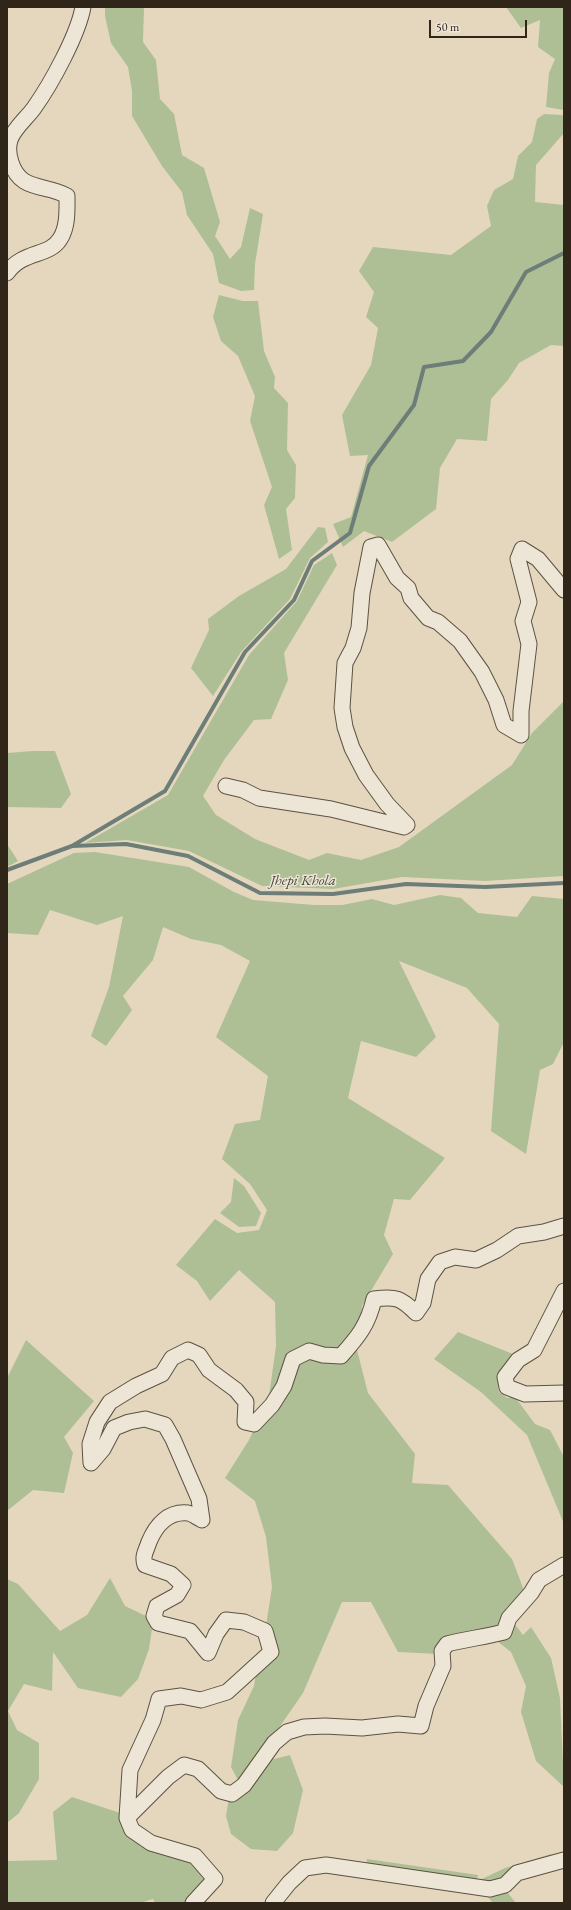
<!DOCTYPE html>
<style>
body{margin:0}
#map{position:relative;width:571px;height:1910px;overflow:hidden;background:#e4d7be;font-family:"EB Garamond",serif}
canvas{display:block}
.frame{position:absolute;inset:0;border:8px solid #2f2518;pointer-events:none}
.scale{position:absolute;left:429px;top:20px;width:98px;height:18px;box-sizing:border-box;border:2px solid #2f2518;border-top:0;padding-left:5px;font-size:12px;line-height:14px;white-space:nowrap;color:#2f2518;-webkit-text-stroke:3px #ede5d5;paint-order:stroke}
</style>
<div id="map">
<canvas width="571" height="1910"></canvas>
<div class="frame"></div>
<div class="scale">50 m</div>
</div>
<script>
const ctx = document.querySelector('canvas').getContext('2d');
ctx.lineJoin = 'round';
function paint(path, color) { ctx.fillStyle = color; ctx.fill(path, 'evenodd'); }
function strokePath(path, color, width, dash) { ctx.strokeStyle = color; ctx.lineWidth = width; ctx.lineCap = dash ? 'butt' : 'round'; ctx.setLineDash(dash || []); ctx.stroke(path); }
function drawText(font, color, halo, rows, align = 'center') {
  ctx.font = font + ' "EB Garamond",serif'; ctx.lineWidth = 3; ctx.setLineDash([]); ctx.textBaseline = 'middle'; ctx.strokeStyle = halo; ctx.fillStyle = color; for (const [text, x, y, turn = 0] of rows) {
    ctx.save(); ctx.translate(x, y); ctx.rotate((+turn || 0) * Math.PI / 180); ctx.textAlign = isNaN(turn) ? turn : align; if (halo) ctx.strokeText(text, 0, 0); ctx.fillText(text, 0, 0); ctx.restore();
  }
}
paint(new Path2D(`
 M 105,7 L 144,7 L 143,42 L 156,60 L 160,99 L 174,114 L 182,155 L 204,168 L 220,222 L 215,236 L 230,259 L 241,247 L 250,208 L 263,214 L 255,264 L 254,290 L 241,291 L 219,283 L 213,254 L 187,215 L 182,192 L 162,166 L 132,116 L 132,91 L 128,67 L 111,43 L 105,16 Z
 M 506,7 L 564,7 L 564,110 L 546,107 L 549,73 L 555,59 L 538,47 L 540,20 L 521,28 Z
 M 544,114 L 562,115 L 564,117 L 564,133 L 536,165 L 535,202 L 564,205 L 564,346 L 551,345 L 519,363 L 508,380 L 491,399 L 487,441 L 457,439 L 440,468 L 436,509 L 392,542 L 364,531 L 343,547 L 333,524 L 351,517 L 368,455 L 350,456 L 342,415 L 371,365 L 378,328 L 366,317 L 374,292 L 359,271 L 373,247 L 451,255 L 491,226 L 487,206 L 494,190 L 513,179 L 518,156 L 532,142 L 537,119 Z
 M 219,295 L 243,301 L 258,301 L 264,351 L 275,377 L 274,388 L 288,403 L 287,450 L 296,465 L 295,498 L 286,509 L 292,550 L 279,559 L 264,505 L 272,487 L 250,421 L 255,396 L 238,356 L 221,341 L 213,317 Z
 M 318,527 L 325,528 L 328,542 L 310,558 L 290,599 L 241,652 L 213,696 L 191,668 L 209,630 L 208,619 L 239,596 L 286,569 Z
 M 332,553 L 337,565 L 284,653 L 288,680 L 271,719 L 254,720 L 224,760 L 203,796 L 216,815 L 255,839 L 309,860 L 327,853 L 361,860 L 399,847 L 512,765 L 532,733 L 564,701 L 564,876 L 485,881 L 402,877 L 333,889 L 262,886 L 189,851 L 127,840 L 85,843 L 168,795 L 249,655 L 297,601 L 314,565 Z
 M 33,751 L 55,751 L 71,794 L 61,808 L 7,807 L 7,753 Z
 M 7,844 L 18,861 L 7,867 Z
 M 95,852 L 189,867 L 234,892 L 253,900 L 314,905 L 342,905 L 372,899 L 394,905 L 440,895 L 461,898 L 478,913 L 517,917 L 532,896 L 564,899 L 564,1042 L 553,1064 L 540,1070 L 526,1154 L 491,1131 L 499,1024 L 467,988 L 399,961 L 436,1037 L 416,1057 L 361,1041 L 348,1098 L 445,1158 L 410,1200 L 394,1199 L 384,1235 L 393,1254 L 362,1306 L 361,1327 L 338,1351 L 309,1347 L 268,1403 L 276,1346 L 275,1302 L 239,1270 L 210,1301 L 197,1281 L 176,1265 L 215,1219 L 237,1233 L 259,1230 L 267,1210 L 250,1184 L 222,1159 L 235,1124 L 260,1120 L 268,1076 L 216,1037 L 250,961 L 221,945 L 191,939 L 163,927 L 153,960 L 123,996 L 132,1010 L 106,1046 L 91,1036 L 109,987 L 123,916 L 97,925 L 50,910 L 38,935 L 7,933 L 7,884 L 74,853 Z
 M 234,1178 L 244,1186 L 261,1213 L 256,1226 L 239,1227 L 220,1213 L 231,1202 Z
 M 458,1332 L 513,1354 C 502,1366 496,1375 499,1392 L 507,1398 L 515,1397 L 535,1424 L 550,1430 L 564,1457 L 564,1524 L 527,1435 L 481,1392 L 434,1359 Z
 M 26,1340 L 94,1401 L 64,1437 L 73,1453 L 64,1493 L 33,1490 L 7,1511 L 7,1378 Z
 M 357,1350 L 368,1393 L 415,1454 L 412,1483 L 448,1485 L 512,1559 L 525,1593 L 503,1631 L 439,1654 L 398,1652 L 371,1602 L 342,1602 L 303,1693 L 240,1784 L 231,1767 L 238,1720 L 254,1686 L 257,1669 L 275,1651 L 266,1626 L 272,1587 L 266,1537 L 255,1501 L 225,1478 L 249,1440 L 255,1427 L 295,1360 L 308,1354 L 337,1360 Z
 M 110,1578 L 125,1606 L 146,1616 L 152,1629 L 149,1649 L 138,1679 L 121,1697 L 78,1688 L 53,1652 L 52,1691 L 24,1684 L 8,1711 L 17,1730 L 39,1743 L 39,1779 L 19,1813 L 7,1823 L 7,1579 L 18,1584 L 60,1631 L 87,1615 Z
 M 511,1619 L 523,1635 L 531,1627 L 551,1658 L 560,1698 L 564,1787 L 536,1761 L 521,1712 L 526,1686 L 511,1652 L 493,1638 Z
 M 290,1755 L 303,1790 L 293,1833 L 277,1851 L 251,1849 L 231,1834 L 226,1816 L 229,1798 L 266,1761 Z
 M 72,1797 L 120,1813 L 125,1829 L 192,1859 L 210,1879 L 189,1903 L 155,1903 L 153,1899 L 140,1903 L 7,1903 L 7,1861 L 57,1860 L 53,1812 Z
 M 551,1854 L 551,1860 L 503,1883 L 481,1885 L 482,1879 L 505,1868 Z
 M 367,1859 L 478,1875 L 476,1883 L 366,1866 Z
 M 507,1892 L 516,1903 L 493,1903 L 488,1897 Z`), '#aebf96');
strokePath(new Path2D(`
 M 72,846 L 165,791 L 245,652 L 294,600 L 312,561 L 350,533 L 369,466 L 414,405 L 424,367 L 463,361 L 491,332 L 526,272 L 564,253
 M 7,870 L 72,846 L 126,844 L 188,856 L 260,893 L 333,894 L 406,884 L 485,887 L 564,883`), '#6d7d77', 4);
const minor = new Path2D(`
 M 7,273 C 23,250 49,257 60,239 C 68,227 67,210 67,196 C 54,188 37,189 24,181 C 12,173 6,153 10,140 C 14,128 27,118 34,108 C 51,84 78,35 83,7
 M 226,786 L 243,790 L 259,798 L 331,809 L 404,827 L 407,825 L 387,804 L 366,775 L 352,748 L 345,727 L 342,708 L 345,663 L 353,648 L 359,628 L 362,593 L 371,547 L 378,545 L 397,578 L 408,588 L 411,598 L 428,618 L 438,622 L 460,641 L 482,672 L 496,700 L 504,725 L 521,735 L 521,711 L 529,644 L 523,621 L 529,602 L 518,559 L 522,549 L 538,559 L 564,590
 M 564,1291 L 534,1350 L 518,1360 L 505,1377 L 507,1387 L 525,1394 L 564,1393
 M 127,1818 L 168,1777 L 184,1765 L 198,1769 L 221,1791 L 232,1794 L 244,1785 L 274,1743 L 287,1732 L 304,1727 L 325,1726 L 362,1728 L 398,1724 L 421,1726 L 426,1706 L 443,1666 L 442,1651 L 447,1644 C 466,1639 485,1637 504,1632 L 509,1618 L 531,1593 L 539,1580 L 564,1565
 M 193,1903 L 215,1879 L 195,1856 L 151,1843 L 132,1830 L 127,1818 L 130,1770 L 153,1720 L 159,1699 L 181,1696 L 201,1700 L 227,1692 L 271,1652 L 265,1631 L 244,1622 L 226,1620 L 216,1634 L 208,1653 L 190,1631 L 158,1623 L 154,1616 L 157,1606 L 177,1595 L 183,1585 L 171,1574 L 145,1565 C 142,1556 146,1551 149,1542 C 156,1525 168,1511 188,1513 C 193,1514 198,1518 202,1520 L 199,1499 L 173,1439 L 165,1425 L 145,1419 L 129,1422 L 114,1428 L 103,1449 L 91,1463 L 90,1444 L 97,1422 L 110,1402 L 136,1386 L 162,1374 L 172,1358 L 188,1350 L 199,1355 L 209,1370 L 236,1390 L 246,1402 L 245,1422 L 254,1424 L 272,1405 L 284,1386 L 293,1359 L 309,1351 L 323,1355 L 341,1356 C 358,1337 368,1325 374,1299 C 396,1296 401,1298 416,1313 L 423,1303 L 428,1279 L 440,1262 L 455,1257 L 476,1260 L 497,1250 L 518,1236 L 544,1232 L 564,1226
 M 273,1903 L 289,1883 L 305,1868 L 326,1865 L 490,1889 L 505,1885 L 517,1873 L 564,1860`);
strokePath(minor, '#5c5242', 17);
strokePath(minor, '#ede5d5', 15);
drawText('italic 15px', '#494a40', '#ede5d5', [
 ["Jhepi Khola",303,881]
]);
</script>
